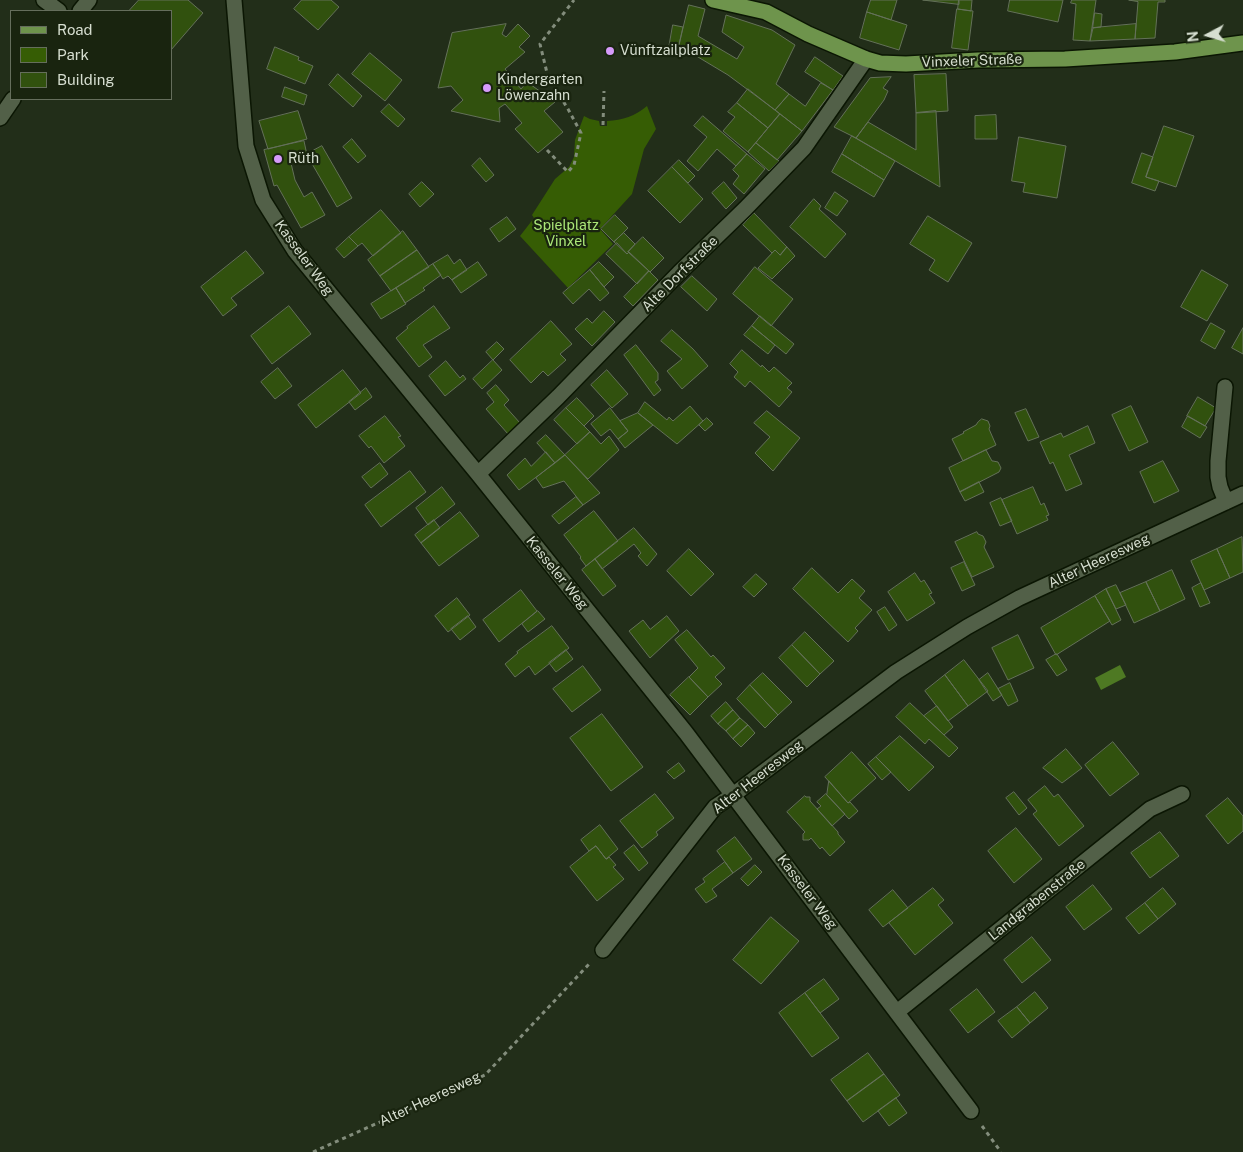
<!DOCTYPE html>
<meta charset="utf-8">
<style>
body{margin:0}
#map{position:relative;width:1243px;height:1152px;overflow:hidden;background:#222e19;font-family:"Public Sans",sans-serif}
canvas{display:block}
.legend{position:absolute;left:10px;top:10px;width:162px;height:90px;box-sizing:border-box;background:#19240f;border:1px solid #656e5c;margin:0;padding:6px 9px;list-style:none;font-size:15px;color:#d6ded0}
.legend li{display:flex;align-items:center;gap:10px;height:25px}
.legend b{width:25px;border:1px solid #656e5c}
.north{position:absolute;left:1183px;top:10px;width:50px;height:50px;-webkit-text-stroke:4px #19240f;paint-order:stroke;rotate:264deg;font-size:14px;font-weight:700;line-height:20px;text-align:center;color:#d6ded0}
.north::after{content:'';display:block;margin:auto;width:18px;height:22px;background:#d6ded0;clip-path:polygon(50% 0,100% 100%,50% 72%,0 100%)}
</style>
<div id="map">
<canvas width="1243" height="1152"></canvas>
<ul class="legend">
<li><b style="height:6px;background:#6e944c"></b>Road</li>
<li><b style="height:14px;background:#365d04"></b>Park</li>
<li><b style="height:14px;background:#31510e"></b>Building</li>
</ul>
<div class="north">N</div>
</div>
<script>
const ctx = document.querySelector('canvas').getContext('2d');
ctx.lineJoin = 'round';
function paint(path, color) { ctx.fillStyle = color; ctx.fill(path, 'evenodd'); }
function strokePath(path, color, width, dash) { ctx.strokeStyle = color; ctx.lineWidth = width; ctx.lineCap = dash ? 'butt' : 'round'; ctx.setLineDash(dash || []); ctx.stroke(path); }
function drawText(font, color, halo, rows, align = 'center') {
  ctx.font = font + ' "Public Sans",sans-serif'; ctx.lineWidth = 4.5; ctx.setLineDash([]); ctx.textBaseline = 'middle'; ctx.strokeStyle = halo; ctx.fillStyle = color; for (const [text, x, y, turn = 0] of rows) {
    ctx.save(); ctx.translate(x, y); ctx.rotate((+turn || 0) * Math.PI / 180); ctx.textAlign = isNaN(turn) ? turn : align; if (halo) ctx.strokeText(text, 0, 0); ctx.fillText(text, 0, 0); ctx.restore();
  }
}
paint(new Path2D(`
 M 647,106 L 656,129 L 644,149 L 632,194 L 600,229 L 613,244 L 568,288 L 520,236 L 534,218 L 532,215 L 555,179 L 569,167 L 574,157 L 575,140 L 584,116 L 590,119 L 599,121 L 600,126 L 607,126 L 607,121 C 623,120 635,116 647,106 Z`), '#365d04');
paint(new Path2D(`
 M 1120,665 L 1126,677 L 1101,690 L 1095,678 Z`), '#4e7923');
const building = new Path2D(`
 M 139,0 L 188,0 L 203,13 L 171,50 L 171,11 L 129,11 Z
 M 302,0 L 331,0 L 339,7 L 318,30 L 294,9 Z
 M 871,0 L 897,0 L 891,20 L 867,12 Z
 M 923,0 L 959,0 L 959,4 Z
 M 959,0 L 972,0 L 971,11 L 958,9 Z
 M 1010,0 L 1063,0 L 1058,22 L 1008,11 Z
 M 1072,0 L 1096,0 L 1090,41 L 1073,40 L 1076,4 L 1071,3 Z
 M 1129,0 L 1165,0 L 1165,2 L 1158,2 L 1155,38 L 1135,39 L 1138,2 Z
 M 689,5 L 705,9 L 698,36 L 737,59 L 744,47 L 722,32 L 726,15 L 772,30 L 795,45 L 776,84 L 789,94 L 775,110 L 728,75 L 693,54 L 678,50 Z
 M 957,9 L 973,11 L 968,50 L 952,48 Z
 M 867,12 L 907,25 L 899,50 L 860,38 Z
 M 1095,13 L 1102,14 L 1101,27 L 1093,28 Z
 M 506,24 L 502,34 L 506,37 L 518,24 L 530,36 L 519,47 L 525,52 L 505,69 L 521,89 L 527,82 L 555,102 L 544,111 L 563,132 L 538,153 L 515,129 L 522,123 L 505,104 L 499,108 L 500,122 L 451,111 L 463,100 L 451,86 L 438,88 L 452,33 Z
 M 1136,24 L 1135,39 L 1090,41 L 1093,28 Z
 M 673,25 L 683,27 L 678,50 L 669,48 Z
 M 275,47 L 299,57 L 298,60 L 313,66 L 305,84 L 267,69 Z
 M 370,53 L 402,80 L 385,101 L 352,74 Z
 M 815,57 L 843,76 L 833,90 L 805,72 Z
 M 338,74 L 362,96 L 353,107 L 329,85 Z
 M 946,74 L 948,111 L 916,113 L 914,75 Z
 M 891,77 L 883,88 L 888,91 L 884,100 L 856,138 L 834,127 L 870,78 Z
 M 821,83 L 833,90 L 802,131 L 775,110 L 789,94 L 805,106 Z
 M 285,87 L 307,95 L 304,105 L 282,97 Z
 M 748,89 L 780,114 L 768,128 L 737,103 Z
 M 737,103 L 768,128 L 748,152 L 723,131 L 735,117 L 728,112 Z
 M 389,104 L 405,119 L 398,127 L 381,112 Z
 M 298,111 L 307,139 L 268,149 L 259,121 Z
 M 936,111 L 940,187 L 856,138 L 868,122 L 916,150 L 916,113 Z
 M 780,114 L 802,131 L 777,160 L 756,143 Z
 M 996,115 L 997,139 L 975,139 L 975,116 Z
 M 703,116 L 747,154 L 736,166 L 717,149 L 698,171 L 687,161 L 707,137 L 694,126 Z
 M 1164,126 L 1194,136 L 1176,187 L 1146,177 Z
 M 852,136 L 895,161 L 884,180 L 842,154 Z
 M 1019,137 L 1066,146 L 1057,198 L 1023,192 L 1025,183 L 1012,181 Z
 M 352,139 L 366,156 L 358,163 L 343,147 Z
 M 304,141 L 307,155 L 290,159 L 295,180 L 304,197 L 312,192 L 325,215 L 301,228 L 277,185 L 274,186 L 264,150 Z
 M 756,143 L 779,161 L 769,171 L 748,152 Z
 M 322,146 L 352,198 L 337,207 L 307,155 L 307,154 Z
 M 1142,153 L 1153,157 L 1146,177 L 1159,181 L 1155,191 L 1132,183 Z
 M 747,154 L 765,169 L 744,194 L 733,184 L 739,176 L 733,170 Z
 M 842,154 L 884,180 L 874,197 L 832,172 Z
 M 480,158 L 494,175 L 486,182 L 472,166 Z
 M 679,160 L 695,176 L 688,183 L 672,167 Z
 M 672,167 L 703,199 L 680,223 L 648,191 Z
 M 422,182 L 434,194 L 420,207 L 409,194 Z
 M 724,182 L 737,198 L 726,209 L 712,193 Z
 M 835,192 L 848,201 L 837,216 L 825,208 Z
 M 814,199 L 821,206 L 819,209 L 846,234 L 825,258 L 790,227 Z
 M 381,210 L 401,233 L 373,256 L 362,243 L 358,246 L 349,237 Z
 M 754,213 L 787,247 L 780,255 L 775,250 L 772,253 L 743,225 Z
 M 615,215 L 628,228 L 614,242 L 601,229 Z
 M 928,216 L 972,243 L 948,282 L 929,270 L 935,260 L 910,244 Z
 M 507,217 L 516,229 L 499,242 L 490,229 Z
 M 403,231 L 417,250 L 380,276 L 368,260 Z
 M 624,233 L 635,244 L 628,252 L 629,252 L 627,254 L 614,242 Z
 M 349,237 L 358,246 L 344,258 L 336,249 Z
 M 643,237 L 664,258 L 650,272 L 628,252 Z
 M 617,243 L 627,254 L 629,252 L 649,271 L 637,284 L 606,254 Z
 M 787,247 L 795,256 L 772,279 L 758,268 L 775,250 L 780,255 Z
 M 417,250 L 429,267 L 391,291 L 380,276 Z
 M 246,251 L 264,273 L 231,298 L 237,305 L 223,316 L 201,287 Z
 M 448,255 L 454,264 L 460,259 L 467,270 L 452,280 L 448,276 L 443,279 L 433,264 Z
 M 478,262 L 487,275 L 461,293 L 452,280 Z
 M 599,262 L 614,277 L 604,287 L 590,270 Z
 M 433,264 L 441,275 L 423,288 L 425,290 L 405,303 L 396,288 Z
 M 755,267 L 793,299 L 771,326 L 733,294 Z
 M 590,270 L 609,293 L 600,301 L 589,289 L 573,304 L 563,293 Z
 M 1202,270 L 1228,285 L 1207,321 L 1181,307 Z
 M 649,271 L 658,280 L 633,306 L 624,297 Z
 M 692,276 L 717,299 L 707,311 L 681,287 Z
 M 396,288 L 406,304 L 381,319 L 371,304 Z
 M 289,306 L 311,334 L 272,364 L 251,336 Z
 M 434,306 L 450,328 L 423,345 L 432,357 L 419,367 L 396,338 L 408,328 L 407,327 Z
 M 604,311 L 615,322 L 592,346 L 575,329 L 587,318 L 592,323 Z
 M 760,316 L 794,344 L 786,354 L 752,326 Z
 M 551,321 L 572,344 L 560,354 L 566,360 L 548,376 L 543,371 L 531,383 L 510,360 Z
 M 1211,323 L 1225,331 L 1215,349 L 1201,341 Z
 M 752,326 L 775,345 L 768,354 L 744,335 Z
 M 1243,328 L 1243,354 L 1232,348 Z
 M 672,330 L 693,349 L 708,366 L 682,389 L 667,371 L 682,359 L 661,341 Z
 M 497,342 L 504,349 L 493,360 L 486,352 Z
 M 636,345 L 658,373 L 658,380 L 655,382 L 661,390 L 654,396 L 624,355 Z
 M 742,350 L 761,367 L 762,365 L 769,372 L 774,367 L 792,383 L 787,388 L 792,392 L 779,407 L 750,381 L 745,387 L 734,377 L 738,372 L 730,364 Z
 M 493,360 L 502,370 L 482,389 L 473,379 Z
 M 446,361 L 460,378 L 463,375 L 466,379 L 445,396 L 429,376 Z
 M 278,368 L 292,386 L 275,399 L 261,382 Z
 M 343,370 L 361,393 L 316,428 L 298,405 Z
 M 607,370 L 628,394 L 612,408 L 591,385 Z
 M 496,385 L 509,400 L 504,405 L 520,423 L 508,434 L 486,409 L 494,402 L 487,393 Z
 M 366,388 L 372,397 L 355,410 L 349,402 Z
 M 1198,397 L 1216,408 L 1205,426 L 1187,416 Z
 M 577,398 L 594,416 L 584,426 L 566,408 Z
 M 645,402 L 667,420 L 669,417 L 673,421 L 690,406 L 703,421 L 677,444 L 638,413 Z
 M 1131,406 L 1148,442 L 1129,451 L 1112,415 Z
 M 566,408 L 590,432 L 577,444 L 554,420 Z
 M 610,408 L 628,431 L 618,439 L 610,429 L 601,436 L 591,424 Z
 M 1026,409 L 1039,437 L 1028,441 L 1015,413 Z
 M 767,411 L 800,438 L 773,471 L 755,453 L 770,437 L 754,423 Z
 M 638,413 L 653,425 L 625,448 L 618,439 L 628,431 L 620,421 Z
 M 385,416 L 401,436 L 398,437 L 405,446 L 384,463 L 371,446 L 369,448 L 359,436 Z
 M 1188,416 L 1207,427 L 1200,438 L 1182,427 Z
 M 707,418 L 713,424 L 705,431 L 699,425 Z
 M 982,419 L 988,421 L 990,426 L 989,429 L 996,445 L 963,461 L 952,439 L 964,433 L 963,432 L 976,425 L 978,422 Z
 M 1088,426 L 1095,443 L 1069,455 L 1082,484 L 1066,491 L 1053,462 L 1050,464 L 1040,442 L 1061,433 L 1063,437 Z
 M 590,432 L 601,444 L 609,436 L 619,450 L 588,479 L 565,455 Z
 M 546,435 L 565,455 L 555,463 L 537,443 Z
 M 986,450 L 992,461 L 993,461 L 998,462 L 1001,468 L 999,472 L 960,492 L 949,468 Z
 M 546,452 L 555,463 L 519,490 L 507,475 L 525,458 L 531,466 Z
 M 565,455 L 600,493 L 583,505 L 564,481 L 543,488 L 536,478 Z
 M 1163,461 L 1179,491 L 1154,503 L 1140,472 Z
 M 380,463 L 388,474 L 371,488 L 362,477 Z
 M 410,471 L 426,492 L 381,527 L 365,505 Z
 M 979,482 L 984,492 L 965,501 L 960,492 Z
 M 442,487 L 455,504 L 428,525 L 416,508 Z
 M 1033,487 L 1041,505 L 1044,503 L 1049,515 L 1046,516 L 1048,520 L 1017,534 L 1002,500 Z
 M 576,497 L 583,505 L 559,524 L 552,516 Z
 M 1001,498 L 1012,521 L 1000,526 L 990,503 Z
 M 594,511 L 618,541 L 586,566 L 580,558 L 581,557 L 564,535 Z
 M 460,512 L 479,536 L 439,566 L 421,543 Z
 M 434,520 L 440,528 L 421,543 L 415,535 Z
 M 634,528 L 657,554 L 647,566 L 638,556 L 641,553 L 634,544 L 602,569 L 595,559 Z
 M 977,532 L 978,534 L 983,536 L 986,542 L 984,547 L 994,567 L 972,577 L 955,542 Z
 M 1242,537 L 1243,572 L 1230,578 L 1217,549 Z
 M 689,549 L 714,574 L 691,596 L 667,571 Z
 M 1217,549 L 1230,578 L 1204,590 L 1191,561 Z
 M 595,559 L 616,586 L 603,596 L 582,570 Z
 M 964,562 L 975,585 L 962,591 L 951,568 Z
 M 812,568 L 838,593 L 852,579 L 865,591 L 859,598 L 872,610 L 855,628 L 858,631 L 848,642 L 793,589 Z
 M 1172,570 L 1185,599 L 1160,611 L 1146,582 Z
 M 915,573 L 921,582 L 924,580 L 932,593 L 929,594 L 935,603 L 907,621 L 888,592 Z
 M 756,574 L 767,584 L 754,597 L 743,587 Z
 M 1146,582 L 1160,611 L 1134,623 L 1120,593 Z
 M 1201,583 L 1210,603 L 1200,607 L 1192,588 Z
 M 1116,585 L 1126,605 L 1116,609 L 1106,589 Z
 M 1106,589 L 1121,620 L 1112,625 L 1095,596 Z
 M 521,590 L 537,611 L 499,642 L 483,620 Z
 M 1095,596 L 1110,621 L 1056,655 L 1041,628 Z
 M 457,598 L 470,615 L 448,632 L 435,616 Z
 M 885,607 L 897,625 L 889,631 L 877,612 Z
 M 538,611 L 545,619 L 528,632 L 522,624 Z
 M 468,616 L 476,627 L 460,640 L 451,629 Z
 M 667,616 L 679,631 L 650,658 L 629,631 L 643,620 L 650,629 Z
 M 552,626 L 569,648 L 535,675 L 529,666 L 515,677 L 505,664 L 518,653 L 517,652 Z
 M 687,630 L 711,657 L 713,655 L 725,668 L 715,677 L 722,684 L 708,697 L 689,677 L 698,668 L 675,640 Z
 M 805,632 L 834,661 L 820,674 L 792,645 Z
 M 1018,635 L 1034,668 L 1008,680 L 992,648 Z
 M 792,645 L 820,674 L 807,687 L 779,658 Z
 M 566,650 L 573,659 L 556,672 L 549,663 Z
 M 1056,654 L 1057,654 L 1067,670 L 1057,676 L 1046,660 Z
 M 964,660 L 988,691 L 968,706 L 945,675 Z
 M 583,666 L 601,690 L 572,712 L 553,689 Z
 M 763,673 L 792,702 L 778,715 L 750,685 Z
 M 988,673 L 1002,695 L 993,701 L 979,680 Z
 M 945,675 L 968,706 L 948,721 L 925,691 Z
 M 689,677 L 708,697 L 690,715 L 670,695 Z
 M 1010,683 L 1018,701 L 1008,706 L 998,689 Z
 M 750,685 L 778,715 L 765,728 L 737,699 Z
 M 726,702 L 733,710 L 718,724 L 711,716 Z
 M 910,703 L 958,748 L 949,757 L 929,739 L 925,744 L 896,717 Z
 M 937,706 L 953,727 L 944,735 L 924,716 Z
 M 733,710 L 740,718 L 726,731 L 718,724 Z
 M 602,714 L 643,767 L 611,791 L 570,738 Z
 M 740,718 L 748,725 L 733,739 L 726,731 Z
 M 748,725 L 755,733 L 741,747 L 733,739 Z
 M 900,736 L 934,767 L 909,791 L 876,757 Z
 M 1113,742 L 1139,774 L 1110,796 L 1085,765 Z
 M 1066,749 L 1082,768 L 1062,783 L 1043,768 Z
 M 852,752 L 876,778 L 848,803 L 825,777 Z
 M 876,757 L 891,772 L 882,780 L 868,764 Z
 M 679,763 L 685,771 L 674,779 L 667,772 Z
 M 829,781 L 848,803 L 850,802 L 858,811 L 849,819 L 827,795 Z
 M 1045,786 L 1054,797 L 1058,794 L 1084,826 L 1059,846 L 1033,814 L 1037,811 L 1028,800 Z
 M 1014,792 L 1027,808 L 1019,815 L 1006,798 Z
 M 655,794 L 674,818 L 656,832 L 658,835 L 642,848 L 620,821 Z
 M 826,794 L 845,814 L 832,826 L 817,809 L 821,806 L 817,802 Z
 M 805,796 L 806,797 L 810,797 L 810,801 L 838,832 L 838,834 L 845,842 L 830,856 L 822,847 L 820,849 L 811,838 L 809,840 L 803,840 L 803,834 L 805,832 L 787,812 Z
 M 1228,798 L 1243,816 L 1243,831 L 1228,844 L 1206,816 Z
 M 600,825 L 618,849 L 606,859 L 596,846 L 589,851 L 581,840 Z
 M 1016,828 L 1042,859 L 1014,883 L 988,851 Z
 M 1160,832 L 1179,856 L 1150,878 L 1131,853 Z
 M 735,837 L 752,859 L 733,873 L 717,851 Z
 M 634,845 L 648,863 L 639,871 L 624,853 Z
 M 596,846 L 606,859 L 607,859 L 609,857 L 616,865 L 613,867 L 624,879 L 597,901 L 570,867 Z
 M 725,862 L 733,873 L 712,889 L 717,896 L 706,903 L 695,889 L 705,882 L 703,879 Z
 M 755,865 L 762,872 L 748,886 L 741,879 Z
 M 1093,885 L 1112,909 L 1084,930 L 1066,907 Z
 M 933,888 L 944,900 L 938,905 L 953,923 L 915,955 L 889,923 Z
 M 1163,888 L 1176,904 L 1158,919 L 1145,903 Z
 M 893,890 L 908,908 L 883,927 L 869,910 Z
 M 1145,903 L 1158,919 L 1139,934 L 1126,918 Z
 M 771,917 L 799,941 L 761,984 L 733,960 Z
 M 1032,937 L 1051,960 L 1022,983 L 1004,960 Z
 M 824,979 L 839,999 L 820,1013 L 805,993 Z
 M 977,989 L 995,1012 L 968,1033 L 950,1010 Z
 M 1035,992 L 1048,1008 L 1030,1023 L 1017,1007 Z
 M 805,993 L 839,1038 L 812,1057 L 779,1013 Z
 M 1017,1007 L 1030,1023 L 1012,1038 L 998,1021 Z
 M 868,1053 L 884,1074 L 847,1101 L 831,1080 Z
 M 884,1074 L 900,1095 L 863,1122 L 847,1101 Z
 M 896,1098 L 907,1113 L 889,1126 L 878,1111 Z`);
paint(building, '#31510e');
strokePath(building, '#647159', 1);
const minor = new Path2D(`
 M 44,0 L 59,11
 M 234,0 L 246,146 L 263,200 L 295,251 L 478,474 L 686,733 L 971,1111
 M 80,11 L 89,0
 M 0,118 L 13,99
 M 1225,387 L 1218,461 L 1218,477 L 1220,487 L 1226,502
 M 478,474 L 558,397 L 679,273 L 745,209 L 804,148 L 866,59
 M 603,950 L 715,807 L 733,795 L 896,672 L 967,627 L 1019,598 L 1243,494
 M 897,1012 L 1150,809 L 1182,794`);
const major = new Path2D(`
 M 713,0 L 766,12 L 808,34 L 866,59 L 880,63 L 906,64 L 978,60 L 1065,59 L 1175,52 L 1243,43`);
strokePath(minor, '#0b1603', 18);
strokePath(major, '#0b1603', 18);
strokePath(new Path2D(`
 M 603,125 L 604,91
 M 547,150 L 568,172 L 574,165 L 581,133 L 568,109 L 548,77 L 540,44 L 574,0
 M 982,1126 L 1001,1152
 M 313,1152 L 485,1075 L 590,963`), '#838d7c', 3, [4, 4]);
strokePath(minor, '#526048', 15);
strokePath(major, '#6e944c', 15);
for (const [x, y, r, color] of [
 [610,51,5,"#d69bfa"],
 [487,88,5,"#d69bfa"],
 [278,159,5,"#d69bfa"]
]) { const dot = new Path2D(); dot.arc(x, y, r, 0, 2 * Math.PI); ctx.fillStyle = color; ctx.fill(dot); strokePath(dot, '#19240f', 2); }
drawText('14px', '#d6ded0', '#19240f', [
 ["Vünftzailplatz",620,51],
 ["Kindergarten",497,80],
 ["Löwenzahn",497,96],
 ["Rüth",288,159]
], 'left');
drawText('14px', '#d6ded0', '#19240f', [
 ["Vinxeler Straße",972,61,-2],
 ["Kasseler Weg",304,258,54],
 ["Alte Dorfstraße",680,274,-45],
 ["Alter Heeresweg",1099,561,-25],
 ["Kasseler Weg",557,573,51],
 ["Alter Heeresweg",758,777,-38],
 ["Kasseler Weg",807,892,53],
 ["Landgrabenstraße",1037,900,-39],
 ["Alter Heeresweg",430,1099,-25]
]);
drawText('14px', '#abe778', '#19240f', [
 ["Spielplatz",566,226],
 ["Vinxel",566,242]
]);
</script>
